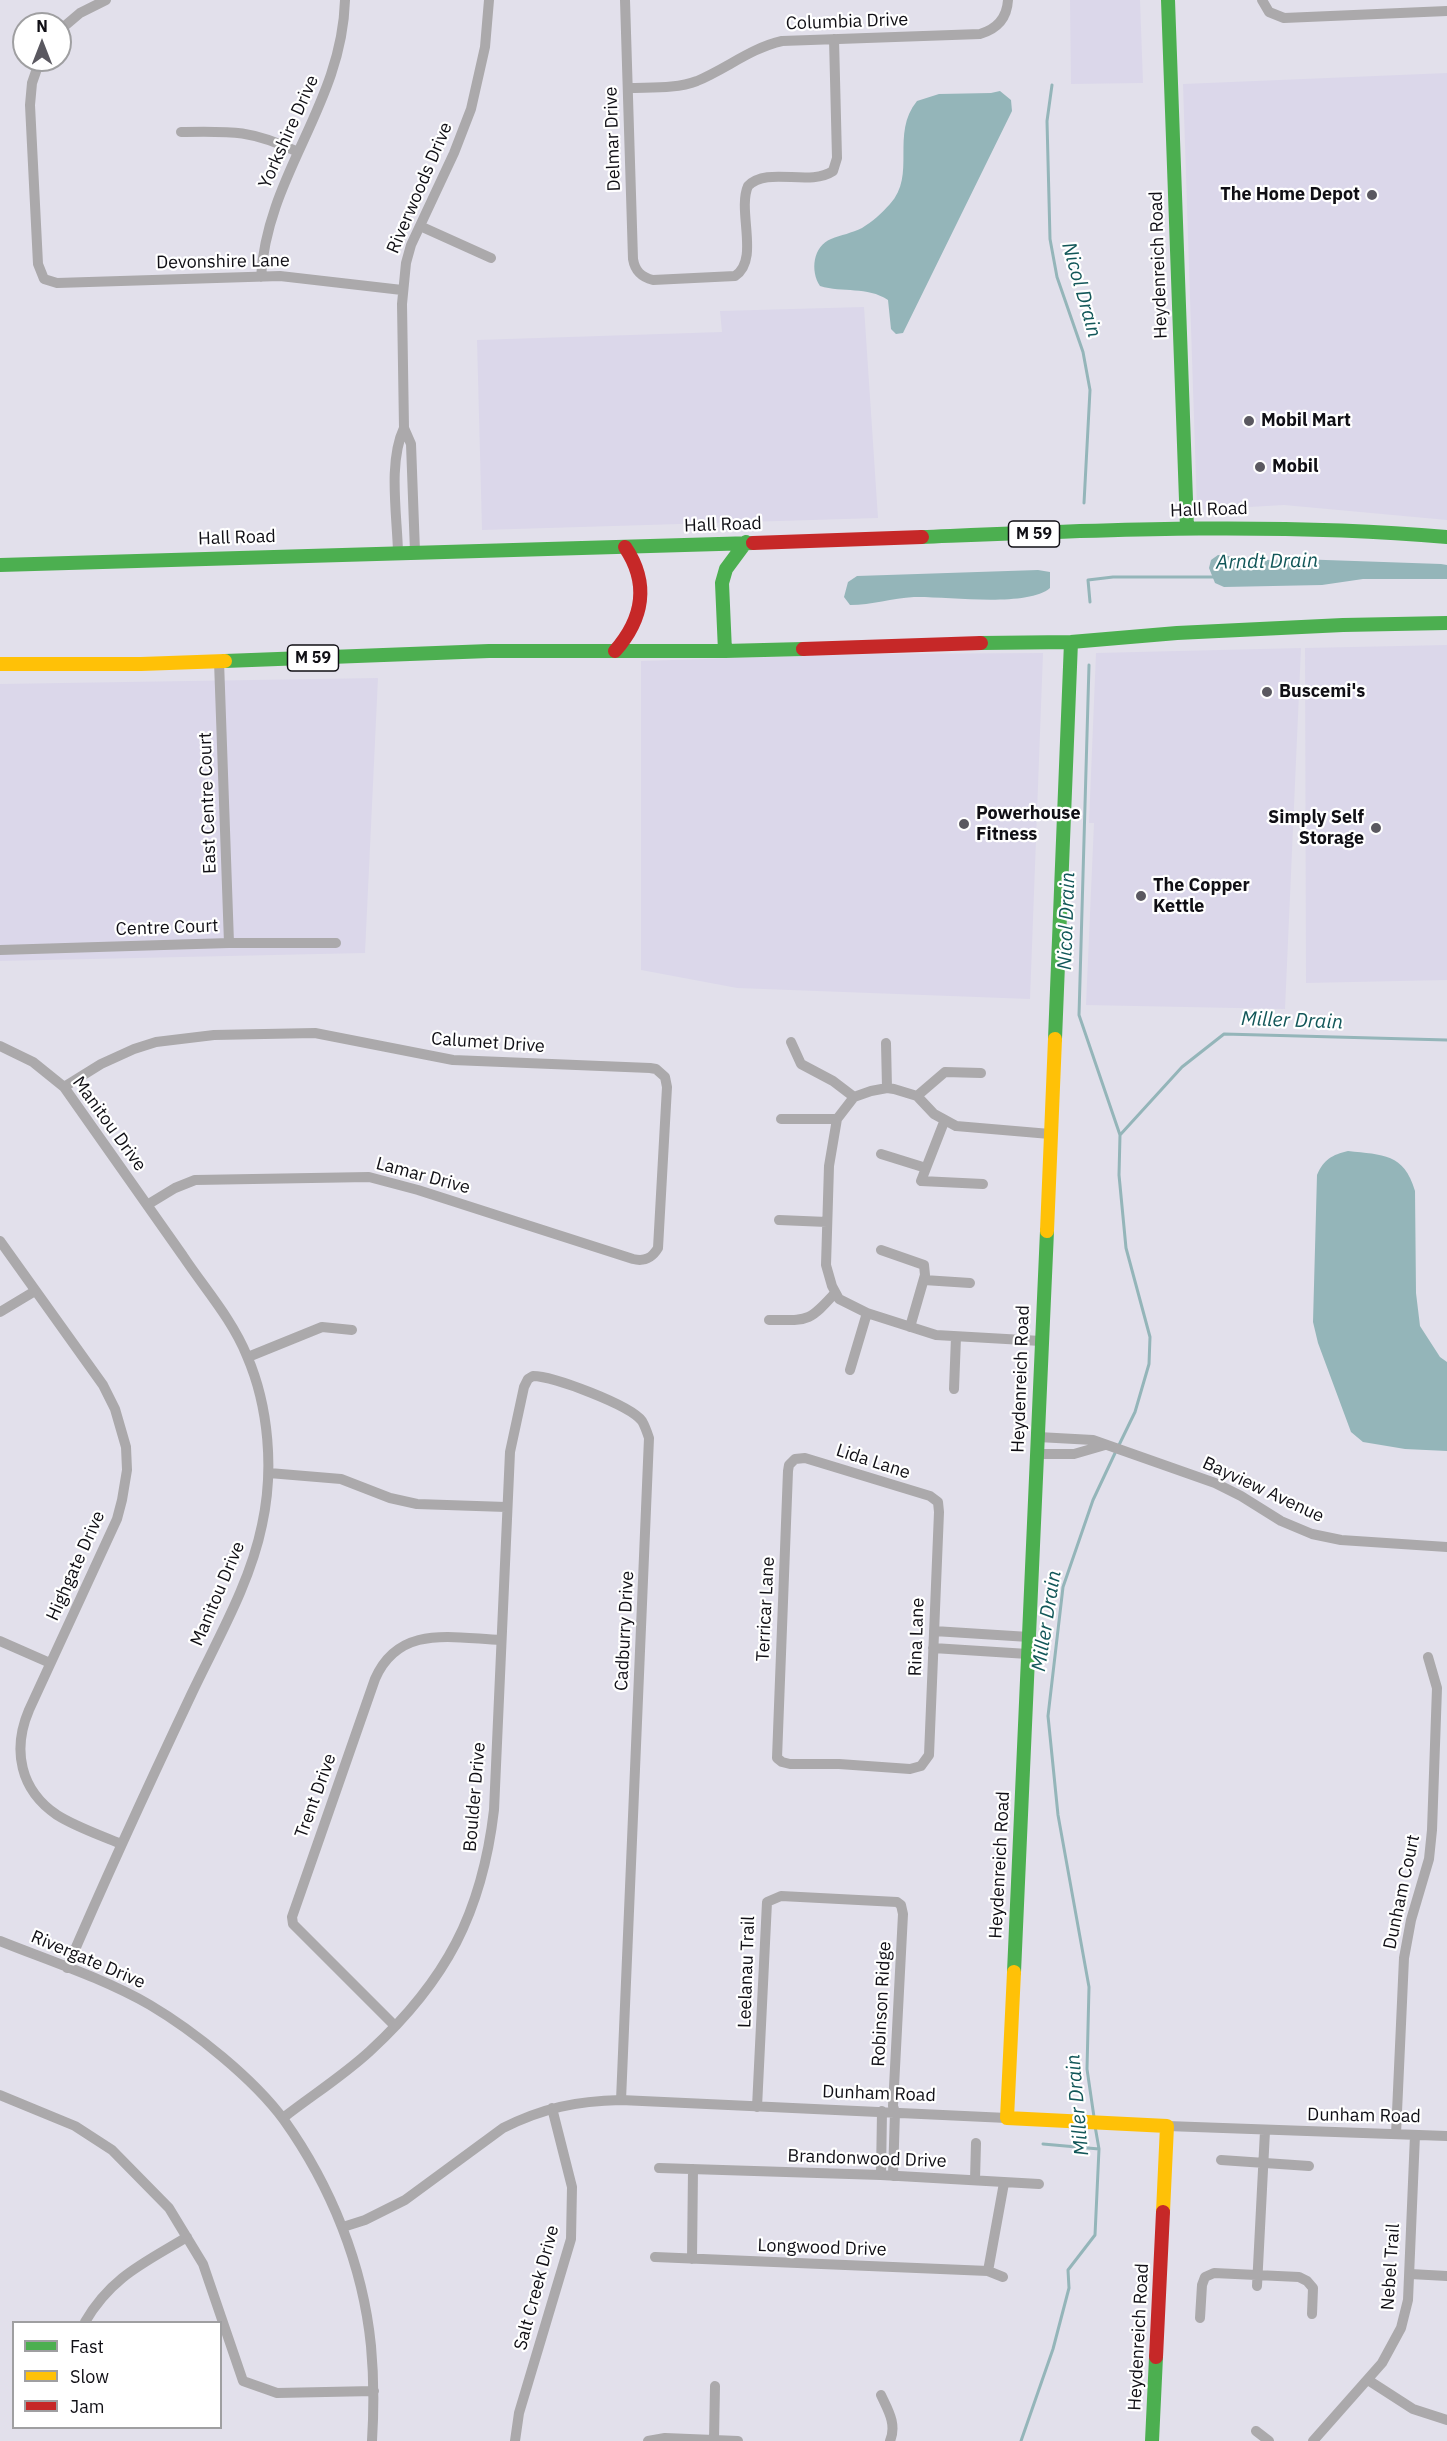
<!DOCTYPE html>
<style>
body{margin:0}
#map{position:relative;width:1447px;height:2441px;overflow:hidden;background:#e2e0eb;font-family:"IBM Plex Sans",sans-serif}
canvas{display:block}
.legend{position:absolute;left:12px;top:2321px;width:210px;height:108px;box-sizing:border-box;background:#fff;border:2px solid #9f9fa1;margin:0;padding:8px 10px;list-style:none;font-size:18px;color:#100f15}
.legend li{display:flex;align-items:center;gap:12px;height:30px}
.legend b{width:30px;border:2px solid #9f9fa1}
.north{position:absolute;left:12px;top:12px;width:60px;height:60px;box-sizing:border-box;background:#fff;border:2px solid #9f9fa1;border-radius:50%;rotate:0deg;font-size:16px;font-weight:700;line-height:24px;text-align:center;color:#100f15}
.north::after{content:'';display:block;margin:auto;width:21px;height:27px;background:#5a5860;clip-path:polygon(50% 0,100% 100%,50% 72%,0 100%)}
</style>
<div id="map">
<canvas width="1447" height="2441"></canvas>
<ul class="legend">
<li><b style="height:8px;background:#4caf50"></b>Fast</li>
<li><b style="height:8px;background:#ffc107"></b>Slow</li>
<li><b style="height:8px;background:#c62828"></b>Jam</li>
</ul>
<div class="north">N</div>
</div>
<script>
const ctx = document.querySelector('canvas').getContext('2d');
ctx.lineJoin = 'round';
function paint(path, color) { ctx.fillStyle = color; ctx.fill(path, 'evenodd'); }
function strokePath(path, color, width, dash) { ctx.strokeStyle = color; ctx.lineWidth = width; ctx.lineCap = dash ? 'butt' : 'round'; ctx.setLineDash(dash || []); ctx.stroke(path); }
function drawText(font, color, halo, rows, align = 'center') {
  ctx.font = font + ' "IBM Plex Sans",sans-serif'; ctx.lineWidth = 4.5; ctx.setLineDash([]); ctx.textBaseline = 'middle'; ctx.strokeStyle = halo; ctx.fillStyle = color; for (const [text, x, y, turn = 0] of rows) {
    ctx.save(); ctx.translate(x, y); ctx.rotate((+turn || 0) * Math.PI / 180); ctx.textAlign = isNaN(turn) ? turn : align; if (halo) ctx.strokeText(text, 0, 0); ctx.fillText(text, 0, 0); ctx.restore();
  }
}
paint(new Path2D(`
 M 1070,0 L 1140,0 L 1143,83 L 1071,84 Z
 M 1447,73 L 1447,520 L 1284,505 L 1197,510 L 1183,84 Z
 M 864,307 L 878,518 L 482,530 L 477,340 L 722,332 L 720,311 Z
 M 1447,645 L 1447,980 L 1306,983 L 1305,648 Z
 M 1301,648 L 1285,1009 L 1086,1005 L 1094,823 L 1089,823 L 1096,653 Z
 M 1043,653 L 1030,999 L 737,988 L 641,970 L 641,661 L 871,654 Z
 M 378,678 L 365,953 L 0,961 L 0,684 Z`), '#dbd7ea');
paint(new Path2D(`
 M 1000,91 L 1011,100 L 1012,111 L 903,333 L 896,334 L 891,329 L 888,300 C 867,286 843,293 820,286 C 810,271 813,246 831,239 C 841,235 852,233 862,228 C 872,222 882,213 890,204 C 917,175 890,134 917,101 L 939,94 L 991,93 Z
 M 1218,555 L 1264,560 L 1297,559 L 1441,564 L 1447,565 L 1447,579 L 1363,579 L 1322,585 L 1224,587 L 1215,583 L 1209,568 L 1211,560 Z
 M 1038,570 L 1050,572 L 1050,588 C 1027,608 944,596 914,597 C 892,598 872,605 850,605 L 844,597 L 848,582 L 857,576 Z
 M 1348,1151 C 1383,1155 1404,1153 1415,1191 L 1416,1293 L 1420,1326 L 1440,1357 L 1447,1362 L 1447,1451 L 1405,1449 L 1363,1442 L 1351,1432 L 1318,1343 L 1313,1322 L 1317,1175 C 1324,1159 1332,1155 1348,1151 Z`), '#94b5b9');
strokePath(new Path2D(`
 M 1052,85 L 1047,121 L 1050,239 L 1057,277 L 1083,352 L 1090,390 L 1084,503
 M 1090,602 L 1088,580 L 1113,577 L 1214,577
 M 1089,665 L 1079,1015 L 1120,1135 L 1119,1175 L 1126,1248 L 1150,1337 L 1149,1364 L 1135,1412 L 1119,1445
 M 1120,1135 L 1182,1067 L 1224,1034 L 1447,1040
 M 1094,2117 L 1087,2069 L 1089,1987 L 1058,1815 L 1048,1716 L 1063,1587 L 1093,1500 L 1116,1451
 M 1043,2144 L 1099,2149
 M 1021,2441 L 1053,2349 L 1069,2288 L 1068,2270 L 1095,2235 L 1099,2149 L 1095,2126`), '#94b5b9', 3);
strokePath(new Path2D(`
 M 625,0 L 633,259 C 635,271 641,277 653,280 L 735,276 C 760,260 737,211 748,186 C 768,166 809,187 833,171 L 837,158 L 834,39
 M 1262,0 L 1269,12 L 1284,18 L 1447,11
 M 60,30 L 80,13 L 106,0
 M 40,60 L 32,83 L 30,105 L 38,264 L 44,279 L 57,283 L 280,276 L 402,290
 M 628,88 C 651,87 676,89 697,81 C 726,69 751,48 782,41 L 980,34 C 997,29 1007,18 1008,0
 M 181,132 C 232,131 251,130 298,152
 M 420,226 L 491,258
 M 261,277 C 267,174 342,105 345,0
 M 398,552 C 397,514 388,462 404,428
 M 415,552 L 411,444 L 404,428 L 402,304 L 406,263 L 411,245 L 454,153 L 471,109 L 485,47 L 489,0
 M 219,661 L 229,943
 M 0,950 L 229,943 L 336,943
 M 791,1042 L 801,1064 L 833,1081 L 854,1097 L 871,1091 L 887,1088 L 894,1089 L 917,1096 L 934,1114 L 956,1126 L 1050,1134
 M 886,1043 L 887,1088
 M 0,1046 L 33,1062 L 64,1087 C 104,1143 143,1200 183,1256 C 205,1289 232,1319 247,1356 C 269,1407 274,1471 262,1525 C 250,1584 217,1640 192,1693 C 149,1784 107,1875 67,1968
 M 64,1087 L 101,1064 L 134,1049 L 156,1042 L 214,1035 L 315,1033 L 453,1060 L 650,1068 L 656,1069 L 665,1077 L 667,1087 L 658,1248 C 652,1258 645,1262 633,1259 L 418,1190 L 369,1177 L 195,1180 L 175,1188 L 147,1205
 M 917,1096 L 945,1072 L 981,1073
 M 854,1097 L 837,1119 L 829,1166 L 826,1265 L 832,1286 L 839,1299 L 867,1313 L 936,1335 L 1041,1341
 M 781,1119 L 837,1119
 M 944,1122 L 921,1181 L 983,1184
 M 881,1154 L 926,1168
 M 779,1220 L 827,1222
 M 0,1241 L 103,1385 L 115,1409 L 126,1447 L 127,1470 L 122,1500 L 117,1519 L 29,1710 C 12,1750 20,1790 57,1815 C 76,1827 100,1835 121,1844
 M 881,1250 L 924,1265 L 925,1275 L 910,1327
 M 924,1280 L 970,1283
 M 0,1312 L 35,1291
 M 769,1320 C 808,1320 808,1323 835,1293
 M 248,1357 L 322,1327 L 352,1330
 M 850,1370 L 867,1313
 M 954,1389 L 956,1337
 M 1038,1437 L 1093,1440 L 1215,1483 L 1241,1496 L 1281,1521 L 1312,1534 L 1341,1540 L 1447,1547
 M 1037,1454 L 1074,1454 L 1105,1445
 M 805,1458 L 930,1496 L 938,1502 L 939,1512 L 929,1755 L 921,1766 L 910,1769 L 839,1764 L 790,1764 L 782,1762 L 777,1758 L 788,1471 L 789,1465 L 795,1459 Z
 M 269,1473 L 341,1479 L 390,1498 L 417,1504 L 506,1507
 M 934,1631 L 1029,1637
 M 0,1641 L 50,1663
 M 933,1648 L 1028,1654
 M 0,1941 C 50,1961 103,1978 150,2005 C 194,2031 254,2079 284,2120 C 331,2186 363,2265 371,2346 C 374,2378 374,2409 372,2441
 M 395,2026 L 293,1924 L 292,1917 L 375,1679 C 399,1624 452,1638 501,1640
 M 0,2095 L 75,2126 L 112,2150 L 169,2208 L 203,2264 L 243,2381 L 277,2393 L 374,2391
 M 757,2107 L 767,1902 L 781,1896 L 897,1902 L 901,1905 L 903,1914 L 893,2106 L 895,2112 L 893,2176
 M 283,2118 C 311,2096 343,2076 370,2051 C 446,1981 482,1913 494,1810 L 510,1452 L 524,1387 L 528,1379 L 533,1376 C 553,1376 630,1405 642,1421 C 645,1426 647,1432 649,1438 L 621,2100
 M 1167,2126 L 1447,2136
 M 1396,2134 L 1404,1958 L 1411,1920 L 1429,1859 L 1432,1830 L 1437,1688 L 1428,1657
 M 1221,2160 L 1309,2166
 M 659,2168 L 881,2175 L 1039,2184
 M 881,2175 L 882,2111
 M 975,2180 L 976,2143
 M 343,2227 L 365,2220 L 405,2200 L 503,2128 C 543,2108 576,2101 621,2100 L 1007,2118
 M 655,2257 L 988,2271 L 1003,2277
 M 692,2259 L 693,2169
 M 988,2271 L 1004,2183
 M 1410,2274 L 1447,2276
 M 1257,2286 L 1265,2131
 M 1200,2318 L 1202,2285 L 1205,2277 L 1214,2273 L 1299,2277 L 1307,2281 L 1313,2288 L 1312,2314
 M 85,2322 C 111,2277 144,2263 187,2237
 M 1368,2380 L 1413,2409 L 1447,2420
 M 881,2395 C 888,2410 897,2424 890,2441
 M 1256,2431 L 1269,2441
 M 714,2440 L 715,2386
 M 515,2441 L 519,2413 L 571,2239 L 572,2187 L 552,2108
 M 648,2441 L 665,2438 L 738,2441
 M 1313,2441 L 1382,2363 L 1401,2328 L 1408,2300 L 1415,2135`), '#aba9ab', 10);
strokePath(new Path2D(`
 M 1168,0 L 1187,528
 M 922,537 C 1100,530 1270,522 1447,537
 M 0,565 L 753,543
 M 981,643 L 1071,642 L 1177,633 L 1343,625 L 1447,623
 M 725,651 L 722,583 L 726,569 L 746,542
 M 225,661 L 489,651 L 725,651 L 803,649
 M 1055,1039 L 1071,642
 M 1014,1972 L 1047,1231
 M 1152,2441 L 1156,2357`), '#4caf50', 14);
strokePath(new Path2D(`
 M 0,664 L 141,664 L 225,661
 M 1047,1231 L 1055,1039
 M 1014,1972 L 1007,2118 L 1167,2126 L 1163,2212`), '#ffc107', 14);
strokePath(new Path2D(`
 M 753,543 L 922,537
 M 803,649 L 981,643
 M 615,651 C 643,619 650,584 625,547
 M 1156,2357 L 1163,2212`), '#c62828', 14);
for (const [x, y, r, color] of [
 [1372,195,6,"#5a5860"],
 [1249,421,6,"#5a5860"],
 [1260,467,6,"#5a5860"],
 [1267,692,6,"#5a5860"],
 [964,824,6,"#5a5860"],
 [1376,828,6,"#5a5860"],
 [1141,896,6,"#5a5860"]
]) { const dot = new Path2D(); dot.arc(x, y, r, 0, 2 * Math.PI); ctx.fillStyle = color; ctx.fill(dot); strokePath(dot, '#fff', 2); }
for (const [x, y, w] of [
 [1034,534,51],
 [313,658,51]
]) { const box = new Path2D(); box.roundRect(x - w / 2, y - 13, w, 26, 4.5); ctx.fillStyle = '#fff'; ctx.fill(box); strokePath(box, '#100f15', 1.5); }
drawText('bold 16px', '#100f15', null, [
 ["M 59",1034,534],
 ["M 59",313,658]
]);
drawText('18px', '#100f15', '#fff', [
 ["Columbia Drive",847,22,-2],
 ["Yorkshire Drive",289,132,-66],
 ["Delmar Drive",613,139,-92],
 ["Riverwoods Drive",420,188,-67],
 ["Devonshire Lane",223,262,-1],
 ["Heydenreich Road",1159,265,-92],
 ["Hall Road",1209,510,-2],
 ["Hall Road",723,525,-2],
 ["Hall Road",237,538,-2],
 ["East Centre Court",208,803,-92],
 ["Centre Court",167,928,-2],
 ["Calumet Drive",488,1043,4],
 ["Manitou Drive",109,1124,54],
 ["Lamar Drive",423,1176,15],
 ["Heydenreich Road",1021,1379,-88],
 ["Lida Lane",873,1462,18],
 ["Bayview Avenue",1263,1490,25],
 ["Highgate Drive",76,1566,-66],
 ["Manitou Drive",218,1594,-67],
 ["Terricar Lane",766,1609,-87],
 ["Cadburry Drive",625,1631,-87],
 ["Rina Lane",917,1637,-88],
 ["Trent Drive",316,1796,-70],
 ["Boulder Drive",475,1797,-85],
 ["Heydenreich Road",1000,1865,-87],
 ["Dunham Court",1402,1892,-78],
 ["Rivergate Drive",88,1960,23],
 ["Leelanau Trail",747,1972,-88],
 ["Robinson Ridge",882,2004,-87],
 ["Dunham Road",879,2094,2],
 ["Dunham Road",1364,2116,1],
 ["Brandonwood Drive",867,2159,2],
 ["Longwood Drive",822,2248,2],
 ["Nebel Trail",1391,2267,-86],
 ["Salt Creek Drive",537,2288,-75],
 ["Heydenreich Road",1139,2337,-87]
]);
drawText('bold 18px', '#100f15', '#fff', [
 ["The Home Depot",1360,195,"right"],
 ["Mobil Mart",1261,421],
 ["Mobil",1272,467],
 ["Buscemi's",1279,692],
 ["Powerhouse",976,814],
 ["Fitness",976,835],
 ["Simply Self",1364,818,"right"],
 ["Storage",1364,839,"right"],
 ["The Copper",1153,886],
 ["Kettle",1153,907]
], 'left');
drawText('italic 20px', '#125759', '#fff', [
 ["Nicol Drain",1081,290,74],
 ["Arndt Drain",1267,562,-1],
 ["Nicol Drain",1067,921,-88],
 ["Miller Drain",1292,1021,2],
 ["Miller Drain",1047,1621,-81],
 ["Miller Drain",1078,2105,-95]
]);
</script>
